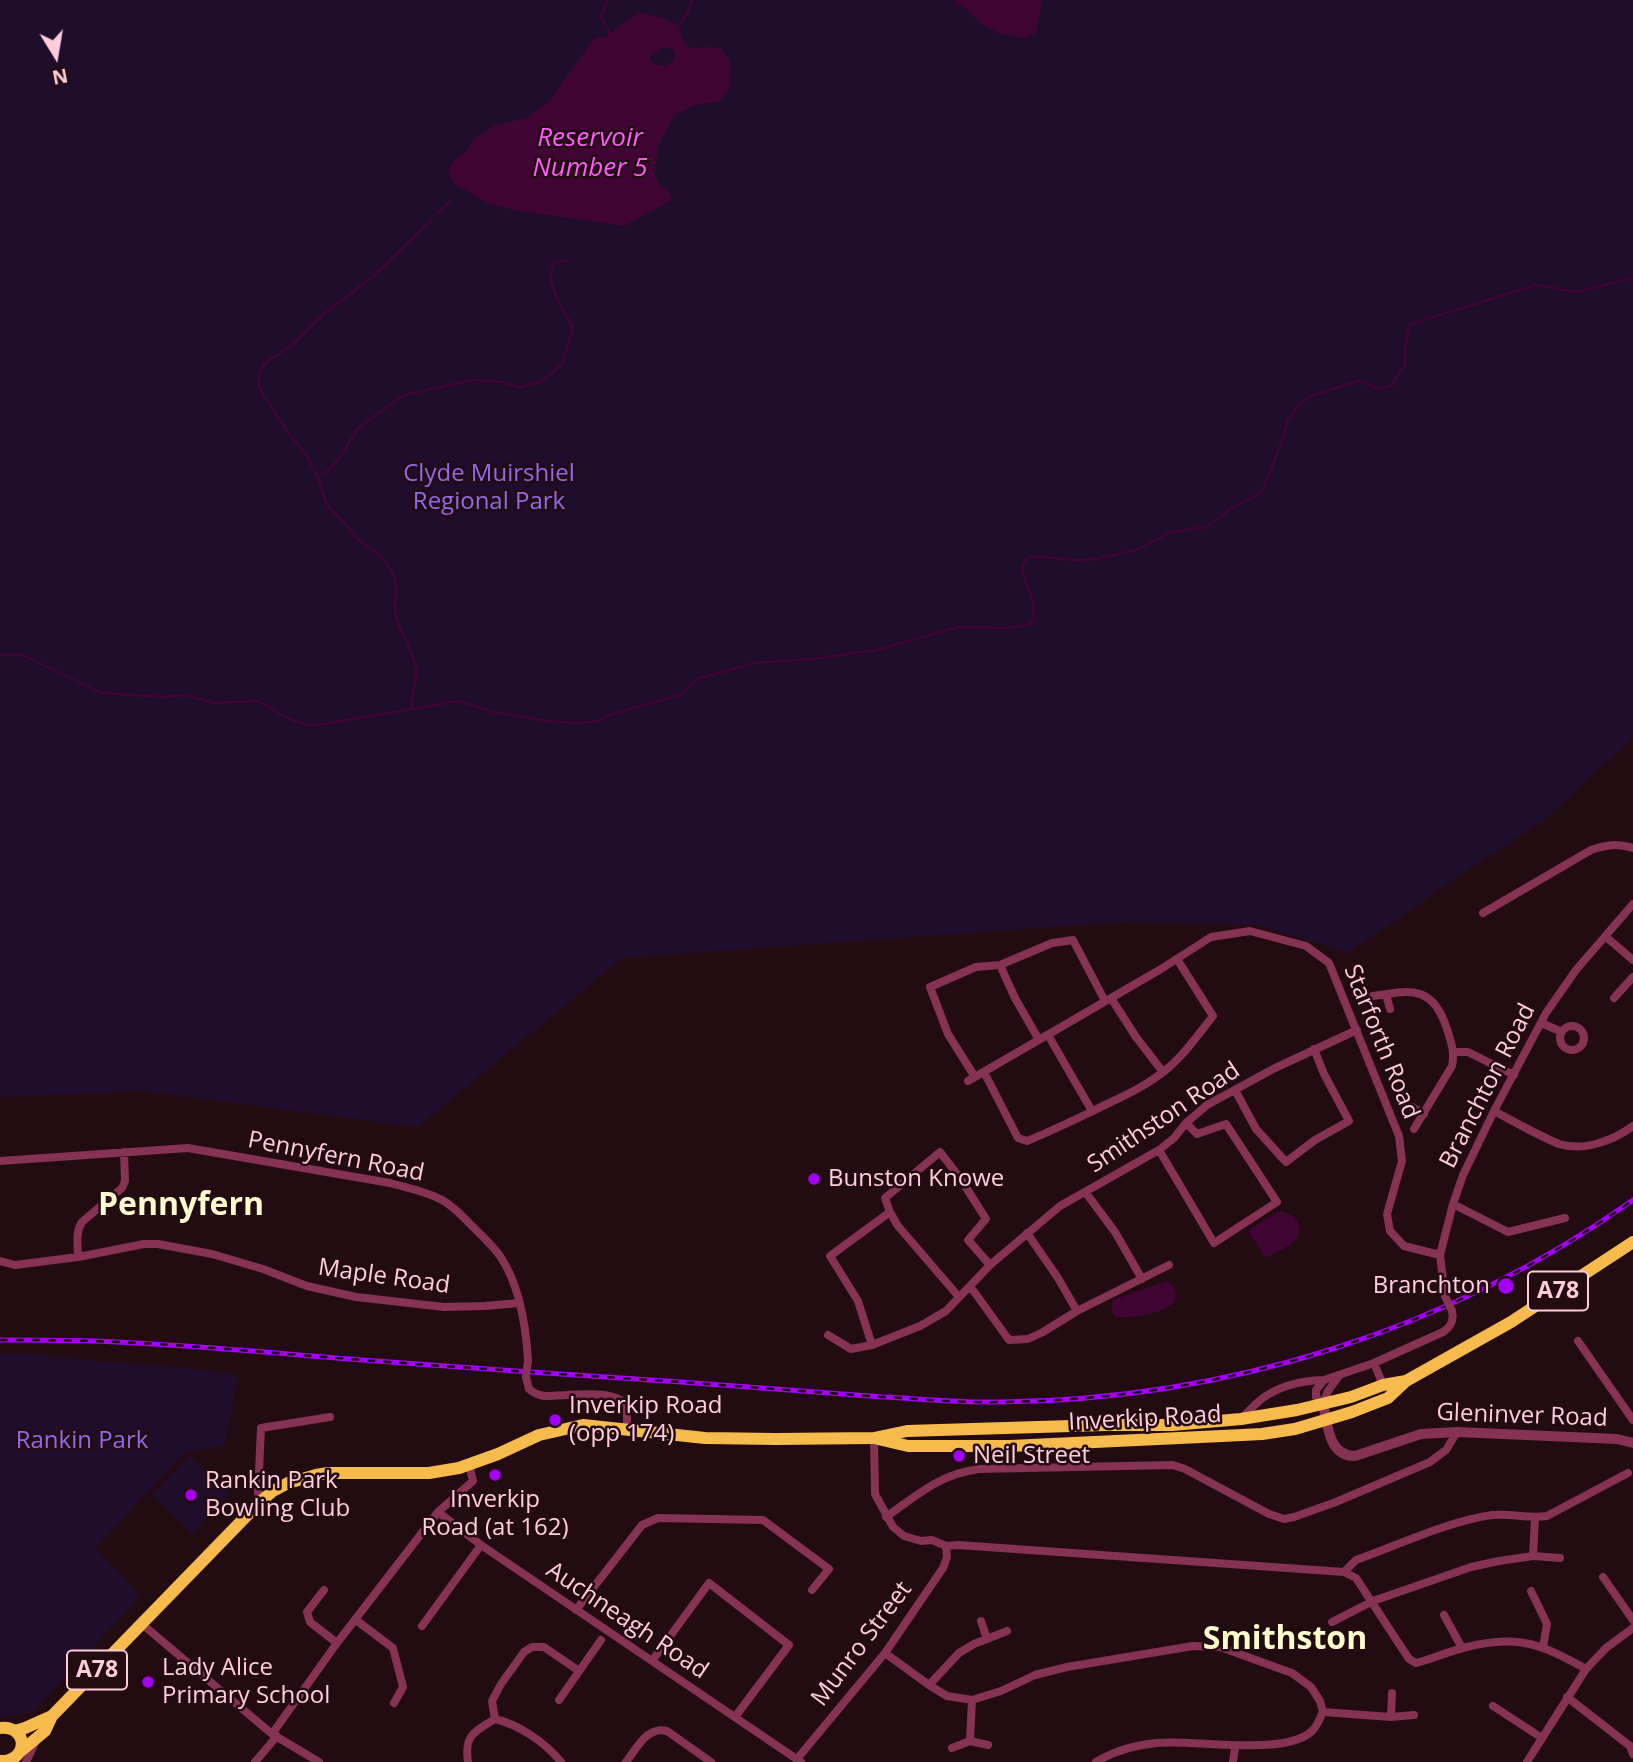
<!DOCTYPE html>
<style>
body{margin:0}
#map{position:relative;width:1633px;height:1762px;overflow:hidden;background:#220b11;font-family:"Open Sans",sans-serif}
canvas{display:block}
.north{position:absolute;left:21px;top:21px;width:70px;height:70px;-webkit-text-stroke:5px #220b11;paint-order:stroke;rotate:169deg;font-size:19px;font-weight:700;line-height:28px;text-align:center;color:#ffccdc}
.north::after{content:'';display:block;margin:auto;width:24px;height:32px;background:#ffccdc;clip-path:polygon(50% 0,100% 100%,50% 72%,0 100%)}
</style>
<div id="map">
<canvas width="1633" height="1762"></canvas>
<div class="north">N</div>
</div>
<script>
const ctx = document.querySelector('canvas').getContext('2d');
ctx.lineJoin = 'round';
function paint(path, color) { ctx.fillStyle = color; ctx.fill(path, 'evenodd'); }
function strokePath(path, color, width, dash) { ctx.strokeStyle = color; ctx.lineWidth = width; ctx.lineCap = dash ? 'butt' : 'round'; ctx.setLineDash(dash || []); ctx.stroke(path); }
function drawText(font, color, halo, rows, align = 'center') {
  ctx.font = font + ' "Open Sans",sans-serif'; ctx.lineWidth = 5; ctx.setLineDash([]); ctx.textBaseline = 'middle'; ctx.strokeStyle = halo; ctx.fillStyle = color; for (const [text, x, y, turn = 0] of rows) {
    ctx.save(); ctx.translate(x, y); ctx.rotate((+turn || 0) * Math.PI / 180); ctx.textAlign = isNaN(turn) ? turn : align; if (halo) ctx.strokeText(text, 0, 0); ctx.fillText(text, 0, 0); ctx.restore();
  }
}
paint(new Path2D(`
 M 0,0 L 1633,0 L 1633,737 L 1545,820 L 1458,877 L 1349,953 L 1258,925 L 1117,922 L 622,958 L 418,1127 L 143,1091 L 0,1097 Z
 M 20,1353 L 117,1363 L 185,1368 L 238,1375 L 225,1446 L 184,1453 L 95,1549 L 140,1595 L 134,1603 L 33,1712 L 0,1717 L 0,1354 Z
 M 190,1456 L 230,1495 L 192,1534 L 152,1495 Z`), '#1e0e2c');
paint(new Path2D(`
 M 952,0 L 1042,0 L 1036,33 L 1025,38 L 998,33 L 979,22 L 966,8 Z
 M 640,13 L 661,17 L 678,26 L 682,39 L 691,48 L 710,47 L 722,49 L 730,62 L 729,90 L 720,101 L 695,105 L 675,115 L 658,146 L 654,176 L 659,184 L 670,193 L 672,200 L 624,226 L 514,210 L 490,204 L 453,183 L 448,174 L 450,164 L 465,151 L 474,139 L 496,125 L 527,118 L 550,100 L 593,40 L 599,37 L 604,38 C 617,28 625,21 640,13 ZM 662,48 L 671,48 L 676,54 L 672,62 L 665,66 L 654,64 L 650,60 L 650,57 Z
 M 1279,1211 C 1287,1213 1294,1215 1298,1223 C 1307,1241 1278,1251 1266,1258 L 1248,1231 Z
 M 1166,1281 C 1171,1284 1175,1286 1176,1293 C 1180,1313 1129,1319 1115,1317 C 1111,1311 1111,1307 1113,1300 Z`), '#410535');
strokePath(new Path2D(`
 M 608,0 L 601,17 L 610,33
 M 678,26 L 688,13 L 692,0
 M 437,214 L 451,201
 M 318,476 L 328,471 L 338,460 L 359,427 L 404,395 L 472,380 L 502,382 L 519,387 L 540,382 L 562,365 L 573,327 L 559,303 L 550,278 L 554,263 L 566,260
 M 0,655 L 23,655 L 101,693 L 163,697 L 186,695 L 214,703 L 258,701 L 292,720 L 308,725 L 323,724 L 459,701 L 494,712 L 548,721 L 576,723 L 598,721 L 609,715 L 680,695 L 697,679 L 755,663 L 812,659 L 876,650 L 959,627 L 1009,628 L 1030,624 L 1034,620 L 1033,603 L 1022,570 L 1023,564 L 1029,557 L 1045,557 L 1074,560 L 1097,559 L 1140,549 L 1170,532 L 1207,527 L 1230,509 L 1262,492 L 1282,441 L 1288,421 L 1299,404 L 1313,395 L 1359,381 L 1381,389 L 1392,385 L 1405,365 L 1405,348 L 1408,331 L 1411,324 L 1536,285 L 1576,292 L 1633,278
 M 412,708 C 410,692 416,689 416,676 C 418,659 402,637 397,620 C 392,605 398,597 396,583 C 394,568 375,549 362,543 L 326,503 L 319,480 L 306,454 L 287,431 L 258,386 L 260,373 L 264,364 L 292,345 L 325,313 L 371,278 L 431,221`), '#410535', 2.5);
strokePath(new Path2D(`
 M 1483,913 L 1591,850 C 1606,845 1617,843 1633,848
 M 1605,936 L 1633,960
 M 1000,965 L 1015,998 L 1039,1040
 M 1386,994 L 1390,1009
 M 1367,997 C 1408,991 1432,982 1447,1029 C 1451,1042 1455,1052 1452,1066 L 1414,1129
 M 1111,998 L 1136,1037 L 1163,1072
 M 1614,998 L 1633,977
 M 1541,1023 L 1562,1032
 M1560 1038a12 12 0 1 1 24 0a12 12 0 1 1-24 0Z
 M 1048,1035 L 1092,1111
 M 1454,1052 L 1468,1052 L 1514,1075
 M 984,1072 L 1018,1138 L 1027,1141 C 1049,1132 1070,1122 1091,1112 C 1116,1099 1140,1090 1162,1073 C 1183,1057 1197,1036 1213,1016 L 1177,959
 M 975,1077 L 948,1034 L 930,987 L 976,967 L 1000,965 L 1052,943 L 1073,940 L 1105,1001
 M 968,1081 L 1161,969 L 1211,937 L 1250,931 L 1306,946 L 1329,963 L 1399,1136 L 1402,1161 L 1387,1214 L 1390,1231 L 1404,1246 L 1440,1255
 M 1235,1090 L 1256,1129 L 1286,1162 L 1315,1140 L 1349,1121 L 1324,1074 L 1314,1049
 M 1412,1107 L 1424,1114
 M 1494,1111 C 1515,1122 1537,1135 1559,1144 C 1584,1152 1614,1140 1633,1126
 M 1159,1150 L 1214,1243 L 1277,1202 L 1226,1124 L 1197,1134 L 1186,1123
 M 0,1161 L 188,1148 L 390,1183 C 408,1188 426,1191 442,1200 C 455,1207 464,1218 474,1228 C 483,1237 493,1246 500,1256 C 519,1284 526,1327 528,1360
 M 1086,1193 L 1115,1232 L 1142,1279
 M 1453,1204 L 1508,1232 L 1565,1218
 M 890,1212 L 898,1226 L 959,1297
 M 1027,1233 L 1058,1278 L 1077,1311
 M 78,1257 C 78,1245 75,1233 82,1222 L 122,1188 L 125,1181 L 124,1152
 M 0,1261 L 15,1265 L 78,1257 L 144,1244 L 158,1244 L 212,1254 L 263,1269 L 307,1286 L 356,1297 L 444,1307 L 485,1306 L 519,1303
 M 970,1286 L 1009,1340 L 1028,1339 L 1043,1332 L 1077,1311 L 1169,1265
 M 1445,1296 L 1440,1255 L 1453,1204 L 1463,1175 L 1494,1111 L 1546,1013 L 1576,970 L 1633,904
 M 828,1335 L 851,1349 L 872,1345 L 920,1326 L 946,1311 L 990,1265 L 1060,1206 L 1159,1150 L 1174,1138 L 1186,1123 L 1207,1105 L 1275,1068 L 1357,1030
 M 1578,1341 L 1633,1420
 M 872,1345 L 858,1301 L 830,1256 L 890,1212 L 885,1198 L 940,1152 L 960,1178 L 986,1219 L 968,1240 L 990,1265
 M 1374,1363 L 1383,1385
 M 1339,1376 L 1328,1391 L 1323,1404 L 1316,1397 L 1316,1390 L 1324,1380 L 1374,1363 L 1443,1332 C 1451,1327 1454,1320 1452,1311
 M 526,1377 L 529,1389 C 542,1400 553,1395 567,1395 C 584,1394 618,1391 627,1406 L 627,1430
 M 1243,1417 C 1251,1409 1259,1399 1269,1394 C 1284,1385 1306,1380 1324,1380
 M 874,1438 L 875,1494 L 893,1527 L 904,1536 L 921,1541 L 932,1540 L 946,1546 L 958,1545 L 1344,1572 L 1356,1560 C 1398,1545 1449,1521 1492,1515 C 1511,1513 1528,1519 1547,1516 L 1628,1473
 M 261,1501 L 258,1493 L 261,1428 L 330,1417
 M 438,1512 L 481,1545 L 801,1762
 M 886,1517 C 917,1495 940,1474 979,1469 L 1173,1465 L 1185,1469 L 1269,1514 L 1284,1519 L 1294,1517 L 1336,1502 L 1430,1462 L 1446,1450 L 1457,1432
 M 1533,1556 L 1535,1518
 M 1344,1572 L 1356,1578 L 1409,1659 L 1416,1663 C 1432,1659 1447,1652 1463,1648 C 1516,1634 1540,1643 1586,1669
 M 1603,1577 L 1633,1620
 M 324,1590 L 307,1612 L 310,1622 L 337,1643
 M 1531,1591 L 1547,1624 L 1543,1647
 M 576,1610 L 642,1525 L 658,1518 L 763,1520 L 829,1569 L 812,1590
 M 1444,1615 L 1462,1648
 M 356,1620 L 393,1648 L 403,1687 L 394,1703
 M 981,1621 L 987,1639
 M 1332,1622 L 1373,1601 L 1471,1567 L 1499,1561 L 1533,1556 L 1560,1558
 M 142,1624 L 272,1734 L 319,1762
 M 422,1626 L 481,1545
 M 885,1653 L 929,1685 L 947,1696 L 972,1700 L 1001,1691 L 1035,1675 L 1067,1667 L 1193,1646 L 1220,1647 L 1292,1673 L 1311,1687 L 1320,1701 L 1323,1712 C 1320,1718 1317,1727 1312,1731 C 1285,1757 1194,1739 1157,1743 C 1136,1745 1114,1751 1096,1762
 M 652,1661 L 709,1583 L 789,1645 L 735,1717
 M 929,1685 L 959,1653 L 974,1644 L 1007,1631
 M 1567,1697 L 1630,1746 L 1633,1754
 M 559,1700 L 601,1640
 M 1493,1706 L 1542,1738
 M 1323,1712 L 1391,1717 L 1414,1715
 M 1391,1717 L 1392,1693
 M 495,1719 L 492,1701 L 501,1684 L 524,1652 L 532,1647 L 544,1647 L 579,1671
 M 272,1734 L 337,1643 L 438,1512 L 473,1481 L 469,1465
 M 970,1741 L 972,1700
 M 952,1748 L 970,1741 L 988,1745
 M 797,1759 L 885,1653 L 943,1568 L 947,1557 L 946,1546
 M 26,1762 L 35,1743
 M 255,1762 L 277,1736
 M 468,1762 C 464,1735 474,1732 495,1719 C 518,1724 546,1743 561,1762
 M 626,1762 C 637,1748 647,1726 667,1731 L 711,1762
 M 1233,1762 L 1235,1747
 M 1527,1762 L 1586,1669 L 1606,1648 L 1633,1628`), '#853253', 8);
strokePath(new Path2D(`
 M 1323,1404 C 1328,1425 1328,1456 1355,1456 L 1421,1434 L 1457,1432 L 1617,1439 L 1633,1443`), '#853253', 10);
strokePath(new Path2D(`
 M 878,1439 L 908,1446 L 1010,1446 L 1222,1436 L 1262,1434 L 1295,1429 L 1352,1412 L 1388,1398 L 1406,1381 L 1511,1322 L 1633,1242
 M 0,1728 C 29,1725 29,1762 0,1761
 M 15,1731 L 25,1728 L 52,1716
 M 21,1751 L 45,1731 L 52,1716 L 261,1501 L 273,1491 L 288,1483 L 316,1475 L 328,1473 L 429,1473 L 459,1468 L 498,1454 L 539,1435 L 583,1425 L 705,1438 L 776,1439 L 874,1438 L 907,1431 L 1104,1425 L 1172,1425 L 1241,1419 L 1297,1410 L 1351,1397 L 1383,1385 L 1406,1381`), '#f7ba4d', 12);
const rail = new Path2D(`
 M 0,1340 C 31,1340 62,1340 93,1341 C 182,1344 272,1353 362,1360 C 468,1368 575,1375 681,1382 C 748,1387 815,1392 883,1397 C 922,1399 961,1403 1000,1402 C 1225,1400 1450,1330 1633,1200`);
strokePath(rail, '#a500f7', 5);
strokePath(rail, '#220b11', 2.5, [8]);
strokePath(new Path2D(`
 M 1445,1296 L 1452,1311
 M 526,1377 L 528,1360`), '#853253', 8);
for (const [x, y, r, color] of [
 [814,1179,7,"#a500f7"],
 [1506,1286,9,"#a500f7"],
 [555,1420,7,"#a500f7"],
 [959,1456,7,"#a500f7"],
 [495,1475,7,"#a500f7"],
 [191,1495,7,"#a500f7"],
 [148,1682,7,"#a500f7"]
]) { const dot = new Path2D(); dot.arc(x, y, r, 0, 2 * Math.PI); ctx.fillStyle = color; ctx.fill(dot); strokePath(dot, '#220b11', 2.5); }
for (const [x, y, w] of [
 [1558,1291,60],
 [97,1670,60]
]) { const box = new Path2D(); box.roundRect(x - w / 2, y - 19.5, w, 39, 5); ctx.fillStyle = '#220b11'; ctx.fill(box); strokePath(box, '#ffccdc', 2); }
drawText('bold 23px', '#ffccdc', null, [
 ["A78",1558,1291],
 ["A78",97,1670]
]);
drawText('24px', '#9369ec', '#220b11', [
 ["Clyde Muirshiel",489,474],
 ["Regional Park",489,502],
 ["Rankin Park",82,1441]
]);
drawText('24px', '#ffccdc', '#220b11', [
 ["Starforth Road",1381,1042,68],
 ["Branchton Road",1488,1086,-63],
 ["Smithston Road",1164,1118,-34],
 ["Pennyfern Road",336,1157,11],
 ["Maple Road",384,1277,8],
 ["Gleninver Road",1522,1416,2],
 ["Inverkip Road",1145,1419,-3],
 ["Auchneagh Road",627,1621,34],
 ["Munro Street",862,1644,-53]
]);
drawText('24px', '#ffccdc', '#220b11', [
 ["Bunston Knowe",828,1179],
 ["Branchton",1490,1286,"right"],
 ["Inverkip Road",569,1406],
 ["(opp 174)",569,1434],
 ["Neil Street",973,1456],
 ["Rankin Park",205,1481],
 ["Bowling Club",205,1509],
 ["Inverkip",495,1500,"center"],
 ["Road (at 162)",495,1528,"center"],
 ["Lady Alice",162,1668],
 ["Primary School",162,1696]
], 'left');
drawText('italic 26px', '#ff5afa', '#220b11', [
 ["Reservoir",590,139],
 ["Number 5",590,169]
]);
drawText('bold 32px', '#fffcce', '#220b11', [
 ["Pennyfern",181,1206],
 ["Smithston",1285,1640]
]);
</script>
